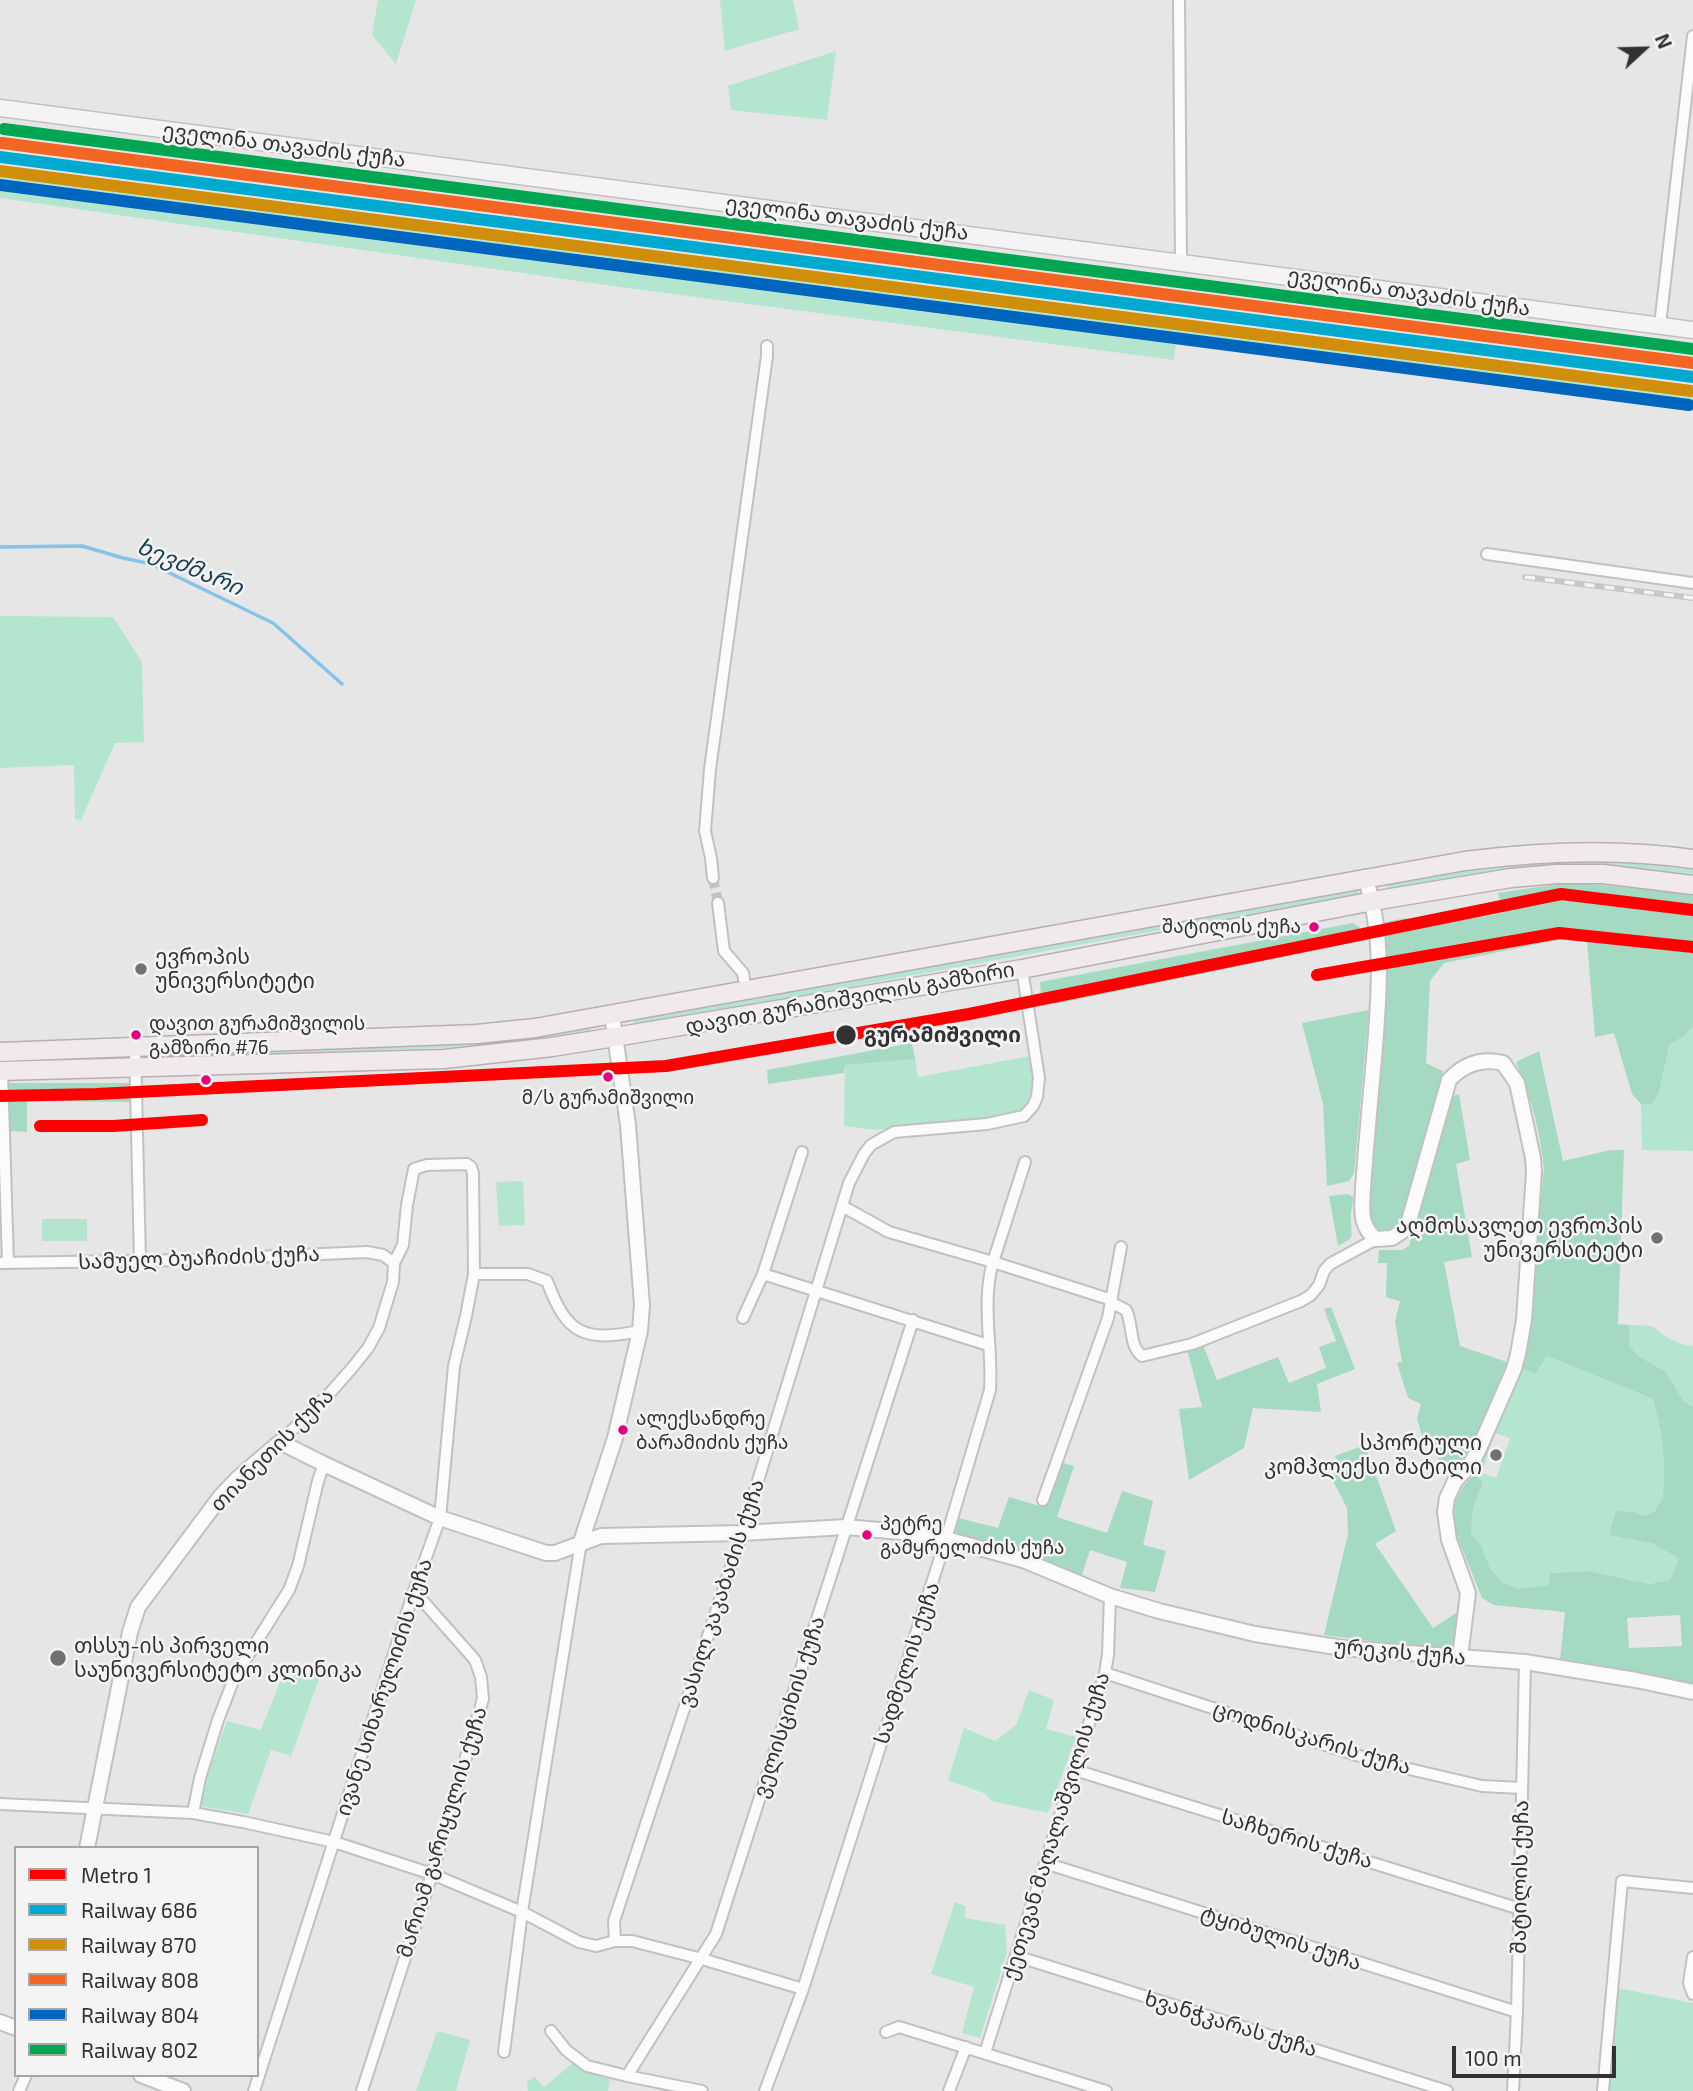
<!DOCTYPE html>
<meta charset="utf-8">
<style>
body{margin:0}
#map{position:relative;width:1693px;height:2091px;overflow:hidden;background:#e6e6e7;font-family:"Exo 2",sans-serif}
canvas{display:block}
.legend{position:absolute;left:14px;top:1846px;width:245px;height:231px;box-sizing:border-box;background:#f4f4f5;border:2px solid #a6a6a7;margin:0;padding:9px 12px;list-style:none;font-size:21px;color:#323233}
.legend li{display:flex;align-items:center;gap:14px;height:35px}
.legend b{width:35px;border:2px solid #a6a6a7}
.north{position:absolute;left:1609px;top:14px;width:70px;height:70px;-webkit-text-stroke:5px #f4f4f5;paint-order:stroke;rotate:68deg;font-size:19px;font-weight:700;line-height:28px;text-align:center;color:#323233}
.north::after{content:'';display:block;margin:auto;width:24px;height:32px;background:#323233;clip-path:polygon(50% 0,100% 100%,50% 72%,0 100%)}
.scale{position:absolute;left:1452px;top:2046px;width:164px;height:32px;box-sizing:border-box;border:4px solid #323233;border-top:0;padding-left:9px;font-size:21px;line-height:24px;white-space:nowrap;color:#323233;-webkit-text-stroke:5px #f4f4f5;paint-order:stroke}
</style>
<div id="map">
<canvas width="1693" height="2091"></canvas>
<ul class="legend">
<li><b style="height:9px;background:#f00"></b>Metro 1</li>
<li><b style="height:9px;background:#00a9ce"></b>Railway 686</li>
<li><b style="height:9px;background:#d08f0a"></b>Railway 870</li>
<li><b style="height:9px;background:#f26522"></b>Railway 808</li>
<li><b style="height:9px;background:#0065bd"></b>Railway 804</li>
<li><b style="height:9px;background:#00a651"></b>Railway 802</li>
</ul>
<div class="north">N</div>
<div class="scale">100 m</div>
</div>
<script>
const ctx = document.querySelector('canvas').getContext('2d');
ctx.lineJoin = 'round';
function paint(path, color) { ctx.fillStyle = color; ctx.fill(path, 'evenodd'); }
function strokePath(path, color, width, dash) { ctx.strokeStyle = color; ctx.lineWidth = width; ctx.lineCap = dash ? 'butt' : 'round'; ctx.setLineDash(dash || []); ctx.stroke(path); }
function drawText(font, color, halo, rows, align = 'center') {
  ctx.font = font + ' "Exo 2","Noto Sans Georgian",sans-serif'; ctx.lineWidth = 5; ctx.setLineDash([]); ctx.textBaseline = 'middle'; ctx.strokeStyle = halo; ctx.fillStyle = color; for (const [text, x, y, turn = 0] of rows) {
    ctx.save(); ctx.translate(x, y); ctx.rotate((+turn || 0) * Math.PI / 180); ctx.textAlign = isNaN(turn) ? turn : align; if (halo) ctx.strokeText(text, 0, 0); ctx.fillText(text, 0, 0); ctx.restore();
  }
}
paint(new Path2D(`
 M 378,0 L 416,0 L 396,64 L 372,35 Z
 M 720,0 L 793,0 L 799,29 L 725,51 Z
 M 836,51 L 827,120 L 731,110 L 728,86 Z
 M 0,166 C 235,196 470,230 706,262 C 1034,307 1363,348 1693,386 L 1693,404 L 1524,387 L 1401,370 L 1176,343 L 1174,360 L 620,287 L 0,198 Z
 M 0,616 L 113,617 L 142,662 L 144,742 L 115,743 L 81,820 L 75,819 L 74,765 L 0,768 Z
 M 1607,857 L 1693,865 L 1693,874 L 1612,866 L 1560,866 L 1388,890 L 1385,885 L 1398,881 L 1487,866 Z
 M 1358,888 L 1359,894 L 635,1026 L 633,1020 Z
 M 590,1027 L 592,1035 L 539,1043 L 442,1048 L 185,1056 L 185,1048 L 544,1035 Z
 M 1693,1027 L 1693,1151 L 1642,1150 L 1641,1104 L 1652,1104 L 1659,1093 L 1669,1045 L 1684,1036 Z
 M 1030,1056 C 1033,1081 1038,1099 1014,1115 L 875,1130 L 844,1126 L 845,1065 L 915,1059 L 918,1077 Z
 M 523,1181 L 525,1225 L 499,1226 L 496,1182 Z
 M 42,1219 L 87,1219 L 87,1241 L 42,1241 Z
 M 1629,1325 L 1652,1326 L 1666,1337 L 1681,1344 L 1693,1346 L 1693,1407 L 1683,1400 L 1665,1371 L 1638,1356 L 1629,1345 Z
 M 1547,1356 L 1653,1399 L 1662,1437 L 1664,1464 L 1663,1497 L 1654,1512 L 1643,1516 L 1634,1512 L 1609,1535 L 1654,1544 L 1679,1559 L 1671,1580 L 1649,1584 L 1589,1571 L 1551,1573 L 1550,1585 L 1518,1589 L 1501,1581 L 1490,1568 L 1481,1545 L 1471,1533 L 1473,1508 L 1483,1482 L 1474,1474 L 1522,1368 L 1535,1373 ZM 1495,1433 L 1510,1438 L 1496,1478 L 1482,1473 Z
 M 286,1667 L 319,1679 L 291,1756 L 271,1750 L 248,1814 L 200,1806 L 209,1771 L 227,1721 L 261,1730 Z
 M 1029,1690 L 1054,1700 L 1046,1729 L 1076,1737 L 1048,1813 L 991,1801 L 986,1794 L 948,1780 L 964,1728 L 995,1741 L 1016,1725 Z
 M 955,1902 L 965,1906 L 965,1918 L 1005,1925 L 1007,1952 L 980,2038 L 962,2033 L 974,1987 L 931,1974 Z
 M 1618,1988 L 1693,2003 L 1693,2091 L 1608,2091 Z
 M 437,2031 L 470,2040 L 456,2091 L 416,2091 Z
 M 573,2063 L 583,2070 L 610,2079 L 608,2091 L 528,2091 L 527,2082 L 534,2077 L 544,2087 Z`), '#b4e6cf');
paint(new Path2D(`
 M 1572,882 L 1693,894 L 1693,1027 L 1684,1036 L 1669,1045 L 1659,1093 L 1652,1104 L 1641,1104 L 1632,1094 L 1614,1033 L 1595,1037 L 1587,942 L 1568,938 L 1444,963 L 1430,981 L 1426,1063 L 1443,1071 L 1401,1225 L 1397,1230 L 1378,1233 L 1369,1222 L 1367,1213 L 1380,923 L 1406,918 L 1417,928 L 1503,913 L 1498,893 Z
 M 1353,923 L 1359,927 L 1366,940 L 1055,1004 L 1041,996 L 1040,982 Z
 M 1369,1010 L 1354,1173 L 1349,1181 L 1327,1186 L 1323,1104 L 1302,1023 Z
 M 912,1043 L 915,1059 L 845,1065 L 844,1073 L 768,1084 L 767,1070 Z
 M 1539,1051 L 1563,1161 L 1611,1150 L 1624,1150 L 1618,1324 L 1629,1325 L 1629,1345 L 1638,1356 L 1665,1371 L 1683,1400 L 1693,1407 L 1693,1686 L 1560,1660 L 1565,1612 L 1494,1605 L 1482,1598 L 1453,1526 L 1453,1507 L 1462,1488 L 1474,1474 L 1483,1482 L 1473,1508 L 1471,1533 L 1481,1545 L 1490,1568 L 1501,1581 L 1518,1589 L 1549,1585 L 1550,1573 L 1589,1571 L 1649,1584 L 1670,1580 L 1679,1559 L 1654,1544 L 1609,1535 L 1616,1511 L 1634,1512 L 1643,1516 L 1654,1512 L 1663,1497 L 1664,1464 L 1662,1437 L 1653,1399 L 1547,1356 L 1535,1374 L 1522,1368 L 1527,1351 L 1544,1169 C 1540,1131 1531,1096 1516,1062 ZM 1680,1615 L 1682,1646 L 1629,1648 L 1627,1618 Z
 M 9,1083 L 133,1083 L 133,1102 L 27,1101 L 27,1132 L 9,1131 Z
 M 1459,1094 L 1470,1160 L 1456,1164 L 1472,1257 L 1444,1262 L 1460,1346 L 1507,1362 L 1478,1433 L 1472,1455 L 1452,1474 L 1444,1472 L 1431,1441 L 1424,1442 L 1417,1419 L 1421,1404 L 1408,1398 L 1397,1363 L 1402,1362 L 1395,1322 L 1400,1301 L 1386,1297 L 1387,1263 L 1378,1263 L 1379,1250 L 1402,1250 L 1409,1246 L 1449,1097 Z
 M 1348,1194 L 1353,1197 C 1353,1205 1350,1215 1351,1223 C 1352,1239 1354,1237 1338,1246 L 1329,1196 Z
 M 1331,1307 L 1355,1369 L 1317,1384 L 1321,1412 L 1253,1408 L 1244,1448 L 1189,1480 L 1179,1409 L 1202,1407 L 1187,1349 L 1203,1345 L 1217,1380 L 1278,1357 L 1289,1383 L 1326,1368 L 1319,1347 L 1336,1341 L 1324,1309 Z
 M 1365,1445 L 1396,1531 L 1375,1544 L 1433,1628 L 1461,1610 L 1458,1652 L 1324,1635 L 1348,1534 L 1347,1508 L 1331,1477 L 1339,1468 L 1335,1456 Z
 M 1060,1462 L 1074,1466 L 1057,1517 L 1107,1533 L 1122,1491 L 1153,1501 L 1143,1545 L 1166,1551 L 1155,1592 L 1120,1588 L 1127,1562 L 1090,1550 L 1082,1575 L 1022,1553 L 954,1533 L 958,1518 L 998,1528 L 1009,1497 L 1043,1507 Z`), '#a4dac2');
strokePath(new Path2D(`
 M 0,547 L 82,546 L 123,558 L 151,564 L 273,623 L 342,684`), '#85c3e8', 3.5);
strokePath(new Path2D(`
 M 713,878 L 718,903`), '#c2c2c3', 10, [10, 5]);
const minor = new Path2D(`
 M 1179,0 L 1181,262
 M 1660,325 L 1693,36
 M 1487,554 L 1693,583
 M 713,878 L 711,858 L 705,831 L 710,769 L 767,356 L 767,346
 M 718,903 L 724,951 L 743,973 L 746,991
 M 135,1046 L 140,1261
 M 2,1071 L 8,1263
 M 1025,1162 L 993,1262 L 1112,1300
 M 0,1263 L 189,1260 L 367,1252 L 383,1255 L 394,1263
 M 763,1274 L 988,1345
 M 1112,1303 L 1126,1310 C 1133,1324 1129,1346 1142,1356 L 1192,1344 L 1301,1301 L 1311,1295 L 1319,1285 L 1324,1271 L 1330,1264 L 1376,1239
 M 743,1318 L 763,1274 L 802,1152
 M 280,1442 L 330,1393 L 352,1368 L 368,1348 L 379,1328 L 393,1282 L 394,1263 L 403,1245 L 407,1205 L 414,1169 L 427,1165 L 467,1164 L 471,1167 L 473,1173 L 474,1274 L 528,1274 L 547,1281 C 567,1335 584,1342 640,1331
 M 1043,1500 L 1108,1318 L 1121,1247
 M 1105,1673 L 1375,1761 L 1482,1786 L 1521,1788
 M 1075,1770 L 1520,1909
 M 0,1804 L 193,1813 L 243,1822 L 334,1842 L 432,1874 L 522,1912 L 579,1942 L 596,1946 L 615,1941 L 632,1941 L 702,1959 L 803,1989
 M 193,1813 L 200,1778 L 218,1720 L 235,1676 L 289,1590 L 298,1566 L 318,1481 L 324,1464
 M 1045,1863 L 1517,2012
 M 615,1941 L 614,1921 L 742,1533 L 849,1183 L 864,1154 L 871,1145 L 894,1132 L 987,1124 L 1024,1116 L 1033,1106 L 1037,1097 L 1039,1078 L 1022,969
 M 1016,1956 L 1447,2091
 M 1693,1957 L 1689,1983 L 1693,1994
 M 551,2031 L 566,2050 L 587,2066 L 627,2076 L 702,2091
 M 886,2032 L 899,2027 L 1106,2091
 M 504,2052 L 522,1912 L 581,1542
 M 985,2053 L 1105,1673 L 1108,1655 L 1110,1596
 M 627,2076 L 716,1934 L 913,1320
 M 19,2091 L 26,2075
 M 254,2091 L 414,1591 L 440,1518 L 454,1366 L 466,1316 L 474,1274
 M 362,2091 L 432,1874 L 483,1699 L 481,1677 L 475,1660 L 414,1591
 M 765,2091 L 803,1989 L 946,1539 L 990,1390 C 993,1350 981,1302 993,1262 L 889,1232 L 842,1206
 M 949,2091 L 966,2047
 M 1513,2091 L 1517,2012 L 1525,1662
 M 1603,2091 L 1622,1881 L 1693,1888`);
const tertiary = new Path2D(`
 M 1365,877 C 1385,936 1379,998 1374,1059 C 1370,1102 1366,1145 1363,1188 C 1362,1208 1359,1226 1376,1239 L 1392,1238 L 1407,1228 L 1449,1080 C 1464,1064 1482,1058 1503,1063 L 1517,1083 L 1533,1158 L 1534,1172 L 1524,1320 L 1518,1354 L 1514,1369 L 1478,1451 L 1470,1465 L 1455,1481 L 1447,1498 L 1445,1512 L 1449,1540 L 1468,1593 L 1460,1657
 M 581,1542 L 615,1438 L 640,1331 L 642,1305 L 628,1125 L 612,1015
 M 87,1848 L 130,1632 L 138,1607 L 221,1496 L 238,1478 L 280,1442 L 324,1464 L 440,1518 L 546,1553 L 555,1553 L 601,1536 L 742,1533 L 846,1527 L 901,1532 L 946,1539 L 1023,1560 L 1110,1596 L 1159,1611 L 1255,1634 L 1343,1648 L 1525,1662 L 1636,1680 L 1693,1692
 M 0,2022 L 16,2028
 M 141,2075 L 183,2091`);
const secondary = new Path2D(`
 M 0,108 L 1693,330`);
const primary = new Path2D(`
 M 0,1052 L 477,1034 L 535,1028 L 1465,861 C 1541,851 1617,848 1693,859
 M 0,1071 L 444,1059 L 552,1047 L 615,1037 L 1022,969 L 1373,901 L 1511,878 L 1557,874 L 1603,874 L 1693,885`);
strokePath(minor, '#c1c1c2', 14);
strokePath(tertiary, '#c1c1c2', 18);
strokePath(secondary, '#c1c1c2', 19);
strokePath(primary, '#baaeb2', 21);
strokePath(minor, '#fbfbfb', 10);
strokePath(tertiary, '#fbfbfb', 14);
strokePath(secondary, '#f6f3f4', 16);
strokePath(primary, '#f1eaec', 18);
const rail = new Path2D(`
 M 1525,577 L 1693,598`);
strokePath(rail, '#c7c7c8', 6);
strokePath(rail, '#f4f4f5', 3.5, [10]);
strokePath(new Path2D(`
 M 0,157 L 1693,377`), '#00a9ce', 12);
strokePath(new Path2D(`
 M 0,171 L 1691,391`), '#d08f0a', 12);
strokePath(new Path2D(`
 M 2,143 L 1693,363`), '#f26522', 12);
strokePath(new Path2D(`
 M 0,185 L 1689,405`), '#0065bd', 12);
strokePath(new Path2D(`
 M 4,129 L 1693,349`), '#00a651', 12);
strokePath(new Path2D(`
 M 1317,975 L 1559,933 L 1693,947
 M 0,1096 L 96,1094 L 666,1066 L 969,1014 L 1561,894 L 1693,910
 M 40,1126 L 113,1126 L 202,1120`), '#f00', 12);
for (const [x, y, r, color] of [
 [1314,927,6,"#e5007d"],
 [141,969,7,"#717172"],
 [136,1035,6,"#e5007d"],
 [846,1035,11,"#323233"],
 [608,1077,6,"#e5007d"],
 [206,1080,6,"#e5007d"],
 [1657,1238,7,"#717172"],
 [623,1430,6,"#e5007d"],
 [1496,1455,7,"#717172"],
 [867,1535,6,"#e5007d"],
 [58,1658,9,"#717172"]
]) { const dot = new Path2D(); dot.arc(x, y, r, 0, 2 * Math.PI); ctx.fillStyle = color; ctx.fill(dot); strokePath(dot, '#f4f4f5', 2.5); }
drawText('19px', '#323233', '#f4f4f5', [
 ["შატილის ქუჩა",1301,927,"right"],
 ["დავით გურამიშვილის",149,1024],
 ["გამზირი #76",149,1048],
 ["მ/ს გურამიშვილი",608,1098,"center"],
 ["ალექსანდრე",636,1419],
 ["ბარამიძის ქუჩა",636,1443],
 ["პეტრე",880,1524],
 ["გამყრელიძის ქუჩა",880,1548]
], 'left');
drawText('21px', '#323233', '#f4f4f5', [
 ["ეველინა თავაძის ქუჩა",284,145,7],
 ["ეველინა თავაძის ქუჩა",847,218,7],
 ["ეველინა თავაძის ქუჩა",1409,292,8],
 ["დავით გურამიშვილის გამზირი",850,998,-10],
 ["სამუელ ბუაჩიძის ქუჩა",199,1258,-2],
 ["თიანეთის ქუჩა",272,1450,-45],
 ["ვასილ კაკაბაძის ქუჩა",721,1593,-72],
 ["ურეკის ქუჩა",1400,1652,5],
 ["სადმელის ქუჩა",907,1663,-72],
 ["ივანე სიხარულიძის ქუჩა",384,1687,-72],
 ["ველისციხის ქუჩა",789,1707,-72],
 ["ცოდნისკარის ქუჩა",1312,1738,17],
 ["ქეთევან მაღალაშვილის ქუჩა",1056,1826,-73],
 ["მარიამ გარიყულის ქუჩა",442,1832,-73],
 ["საჩხერის ქუჩა",1297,1839,17],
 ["შატილის ქუჩა",1520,1877,-89],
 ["ტყიბულის ქუჩა",1281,1938,18],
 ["ხვანჭკარას ქუჩა",1231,2024,17]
]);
drawText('21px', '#323233', '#f4f4f5', [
 ["ევროპის",155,957],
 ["უნივერსიტეტი",155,981],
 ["აღმოსავლეთ ევროპის",1643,1226,"right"],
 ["უნივერსიტეტი",1643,1250,"right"],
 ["სპორტული",1482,1443,"right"],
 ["კომპლექსი შატილი",1482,1467,"right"],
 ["თსსუ-ის პირველი",74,1646],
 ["საუნივერსიტეტო კლინიკა",74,1670]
], 'left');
drawText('bold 21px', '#323233', '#f4f4f5', [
 ["გურამიშვილი",864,1035]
], 'left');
drawText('italic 23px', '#1b4157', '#f4f4f5', [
 ["ხევძმარი",190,567,23]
]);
</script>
